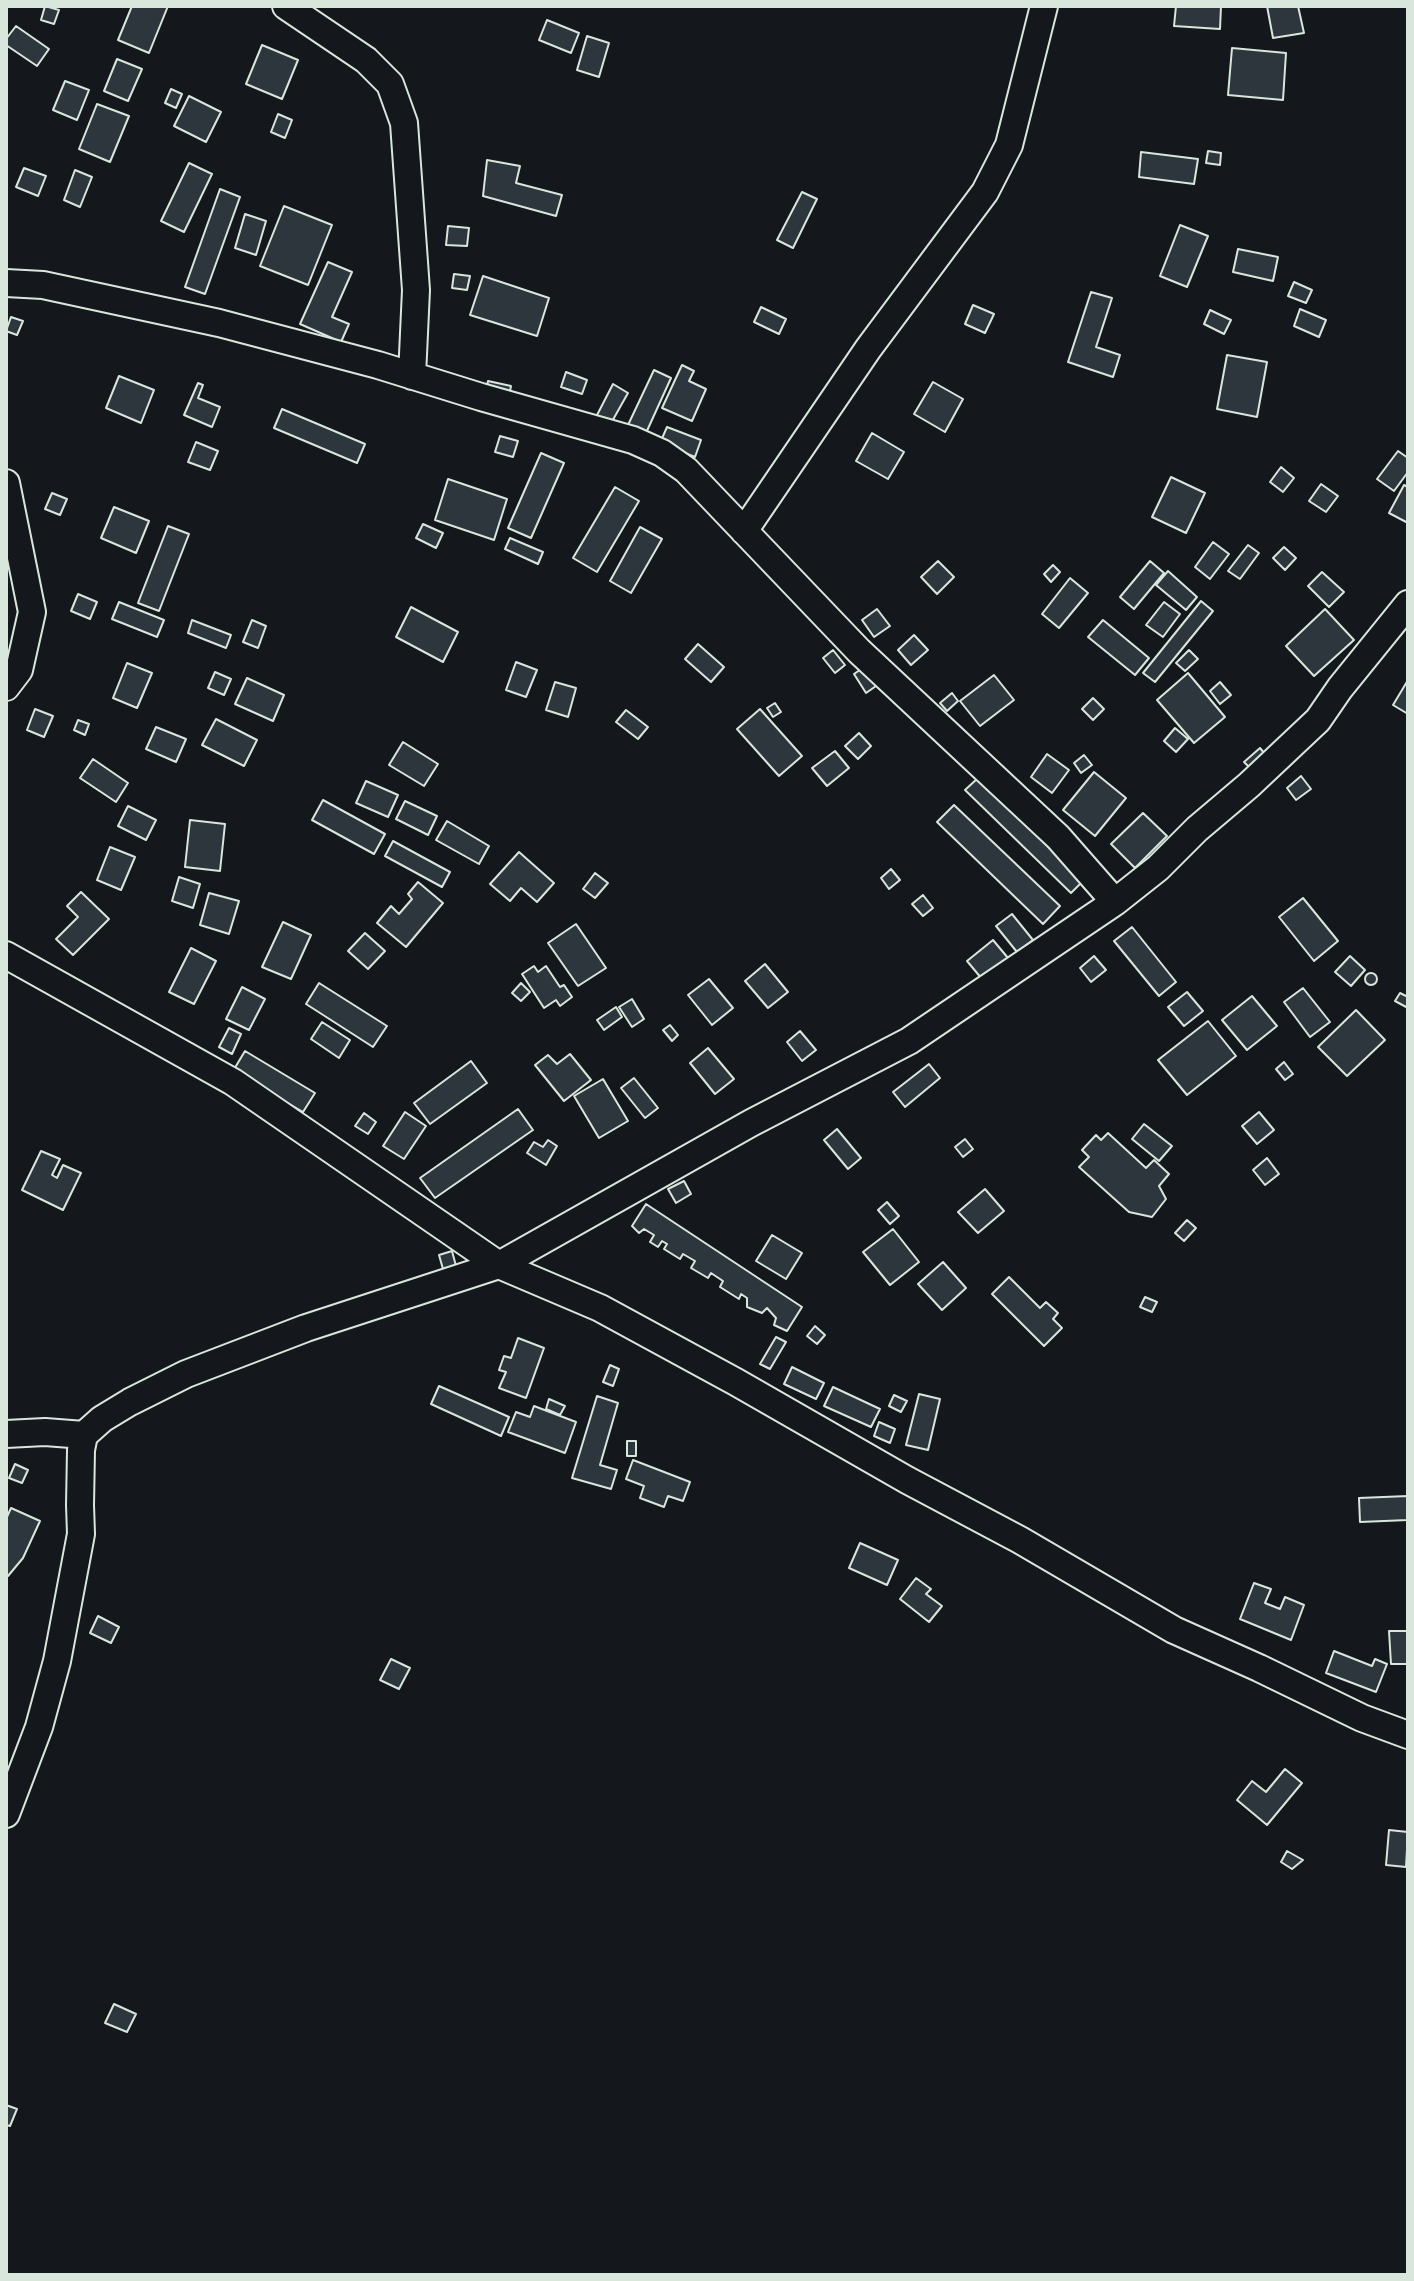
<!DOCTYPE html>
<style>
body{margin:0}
#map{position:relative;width:1414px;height:2281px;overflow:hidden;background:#14181c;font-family:"Fira Sans Condensed",sans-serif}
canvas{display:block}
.frame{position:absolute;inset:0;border:8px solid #d8e6dc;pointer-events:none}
</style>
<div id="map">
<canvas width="1414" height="2281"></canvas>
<div class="frame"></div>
</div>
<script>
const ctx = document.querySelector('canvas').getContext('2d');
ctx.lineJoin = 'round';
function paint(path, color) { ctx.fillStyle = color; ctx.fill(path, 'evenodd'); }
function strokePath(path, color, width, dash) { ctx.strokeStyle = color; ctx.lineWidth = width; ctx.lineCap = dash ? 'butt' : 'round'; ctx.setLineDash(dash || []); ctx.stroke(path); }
const building = new Path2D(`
 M 45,6 L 59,10 L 54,24 L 41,20 Z
 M 132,6 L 168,6 L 149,53 L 118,40 Z
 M 1176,6 L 1221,6 L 1220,29 L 1174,26 Z
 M 1267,6 L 1298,6 L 1304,33 L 1273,38 Z
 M 547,20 L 579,33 L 571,53 L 539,40 Z
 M 16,26 L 49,49 L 37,66 L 6,45 L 6,39 Z
 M 587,36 L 609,43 L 599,77 L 577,70 Z
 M 262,45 L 298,60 L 282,99 L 246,84 Z
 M 1232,48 L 1286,53 L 1283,100 L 1228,95 Z
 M 117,59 L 142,69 L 128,101 L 104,91 Z
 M 65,81 L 89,90 L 77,120 L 53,110 Z
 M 171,89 L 182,94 L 176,108 L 165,103 Z
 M 189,96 L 221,112 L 206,142 L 174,126 Z
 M 97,104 L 129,116 L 110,162 L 79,149 Z
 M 278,114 L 292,120 L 285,138 L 271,132 Z
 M 1208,151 L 1221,153 L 1220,165 L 1206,163 Z
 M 1141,152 L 1198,159 L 1194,184 L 1139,177 Z
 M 487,160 L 520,166 L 516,183 L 562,195 L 556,216 L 483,196 Z
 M 189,163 L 212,174 L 184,232 L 161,221 Z
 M 24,168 L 46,176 L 38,196 L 16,187 Z
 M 75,170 L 92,177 L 80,207 L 64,200 Z
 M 220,189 L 240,197 L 205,294 L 185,287 Z
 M 802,192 L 817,199 L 793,248 L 777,240 Z
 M 284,206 L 332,225 L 308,285 L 260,266 Z
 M 245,214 L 266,221 L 256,255 L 235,248 Z
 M 1180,225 L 1208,236 L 1187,287 L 1160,276 Z
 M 448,226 L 469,228 L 467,246 L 446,245 Z
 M 1238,249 L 1278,257 L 1273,281 L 1233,272 Z
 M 328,262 L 352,272 L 332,317 L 349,324 L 341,342 L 300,324 Z
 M 454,274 L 470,276 L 467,290 L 452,288 Z
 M 483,276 L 549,298 L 537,336 L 470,315 Z
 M 1294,282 L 1312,290 L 1306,303 L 1288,296 Z
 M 1091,292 L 1112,298 L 1096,347 L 1120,355 L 1113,377 L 1068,362 Z
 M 973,305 L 994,314 L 985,333 L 965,324 Z
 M 761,307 L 786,319 L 779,334 L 754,322 Z
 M 1300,309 L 1326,320 L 1319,337 L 1294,326 Z
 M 1210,310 L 1231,320 L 1224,334 L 1204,324 Z
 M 11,317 L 23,321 L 17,335 L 6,331 Z
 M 1227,355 L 1267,362 L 1257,417 L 1217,409 Z
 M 682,365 L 694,371 L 689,381 L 706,389 L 692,421 L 662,408 Z
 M 654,370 L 671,378 L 646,433 L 628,425 Z
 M 566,372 L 587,380 L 582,394 L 561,387 Z
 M 119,376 L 154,390 L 141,423 L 106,408 Z
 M 488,381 L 511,386 L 509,396 L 486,391 Z
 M 933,382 L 963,399 L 945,432 L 914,414 Z
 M 198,383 L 203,385 L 198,398 L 220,407 L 212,427 L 184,415 Z
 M 613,384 L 628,393 L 610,425 L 596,417 Z
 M 282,409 L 365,444 L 357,463 L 274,428 Z
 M 667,427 L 701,440 L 695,457 L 660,443 Z
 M 872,433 L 904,452 L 888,479 L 856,461 Z
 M 500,436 L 518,441 L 513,457 L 495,452 Z
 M 196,442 L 218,451 L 210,470 L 188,462 Z
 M 1398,451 L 1408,458 L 1408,472 L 1394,491 L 1377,479 Z
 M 541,453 L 564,463 L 531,538 L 508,528 Z
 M 1281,467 L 1294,478 L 1283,492 L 1270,482 Z
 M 1171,477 L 1205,493 L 1186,533 L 1152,517 Z
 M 448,479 L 507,499 L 494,540 L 435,520 Z
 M 1321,484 L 1338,496 L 1326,512 L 1309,501 Z
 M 1404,485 L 1408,487 L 1408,523 L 1389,513 Z
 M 615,487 L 639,501 L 597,572 L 573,558 Z
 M 52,493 L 67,499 L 60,515 L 45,509 Z
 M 114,507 L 149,521 L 136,553 L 101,538 Z
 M 423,524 L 443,533 L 436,548 L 416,538 Z
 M 168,526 L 189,534 L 159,611 L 138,603 Z
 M 640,527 L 662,539 L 631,593 L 610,581 Z
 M 510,538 L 543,552 L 538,564 L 505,549 Z
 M 1213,542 L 1229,554 L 1210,579 L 1195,567 Z
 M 1248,545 L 1259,553 L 1240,579 L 1228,571 Z
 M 1284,547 L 1296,558 L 1285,570 L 1273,558 Z
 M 938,561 L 954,577 L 937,594 L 921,577 Z
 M 1150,561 L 1164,573 L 1134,609 L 1120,597 Z
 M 1053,565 L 1060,572 L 1051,582 L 1044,574 Z
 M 1168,571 L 1197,597 L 1186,610 L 1156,585 Z
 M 1322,572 L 1344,592 L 1329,607 L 1308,586 Z
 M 1070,578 L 1088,593 L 1059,628 L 1042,614 Z
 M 78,594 L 97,602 L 90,619 L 71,611 Z
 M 1201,601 L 1213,611 L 1155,682 L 1143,673 Z
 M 119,602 L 164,620 L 157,637 L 112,619 Z
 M 1164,602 L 1180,614 L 1163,637 L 1146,625 Z
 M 411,607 L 458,632 L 443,662 L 396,637 Z
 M 877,609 L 890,626 L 874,637 L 862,620 Z
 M 1325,609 L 1354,640 L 1314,676 L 1286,646 Z
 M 192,620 L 231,635 L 226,648 L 188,633 Z
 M 252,620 L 266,626 L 258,648 L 243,642 Z
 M 1103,620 L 1149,658 L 1135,675 L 1088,637 Z
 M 914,635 L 928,650 L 911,665 L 898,650 Z
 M 698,644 L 724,667 L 711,682 L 685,659 Z
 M 833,650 L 845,665 L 835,673 L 823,658 Z
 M 1189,650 L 1198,659 L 1185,671 L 1176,663 Z
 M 516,662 L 537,670 L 526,697 L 506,690 Z
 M 127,663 L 152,673 L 137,708 L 113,698 Z
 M 867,665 L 879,684 L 866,693 L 854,674 Z
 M 215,672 L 231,679 L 224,695 L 208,688 Z
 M 1188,673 L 1225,717 L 1194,743 L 1157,700 Z
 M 994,675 L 1014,700 L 980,726 L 960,701 Z
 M 247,678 L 284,695 L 273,721 L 235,704 Z
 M 1408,680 L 1408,714 L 1393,705 Z
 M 555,682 L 576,688 L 568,717 L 546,710 Z
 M 1220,682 L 1231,695 L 1220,704 L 1210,691 Z
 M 952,693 L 958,701 L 947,711 L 940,703 Z
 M 1093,698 L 1104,709 L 1093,720 L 1082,709 Z
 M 775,703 L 781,712 L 773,717 L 767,708 Z
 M 35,709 L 53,716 L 44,737 L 27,730 Z
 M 760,709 L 802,756 L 779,776 L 737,729 Z
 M 626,710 L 648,727 L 638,739 L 616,722 Z
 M 216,719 L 257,740 L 244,766 L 202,745 Z
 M 78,720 L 89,724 L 85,735 L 74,730 Z
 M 156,727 L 186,739 L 176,762 L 146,749 Z
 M 1175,728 L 1188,739 L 1176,752 L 1164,741 Z
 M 859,733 L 871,746 L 858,759 L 845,746 Z
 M 403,742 L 438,764 L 424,786 L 389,765 Z
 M 1260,748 L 1269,759 L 1254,772 L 1244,762 Z
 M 835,751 L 849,768 L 827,786 L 812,768 Z
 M 1047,754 L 1069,770 L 1052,793 L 1031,777 Z
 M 1084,755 L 1092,765 L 1081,773 L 1074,763 Z
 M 93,759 L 128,783 L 116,802 L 80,778 Z
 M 1094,772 L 1126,798 L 1095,836 L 1063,810 Z
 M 1301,776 L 1311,789 L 1296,800 L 1287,788 Z
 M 978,778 L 1083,881 L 1071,893 L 965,790 Z
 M 366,781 L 398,795 L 388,817 L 356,803 Z
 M 323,800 L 385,834 L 374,854 L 312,820 Z
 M 405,801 L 437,816 L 428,835 L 396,819 Z
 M 954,805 L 1060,906 L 1043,924 L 937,822 Z
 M 128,806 L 156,820 L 146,840 L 118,826 Z
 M 1143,813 L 1167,836 L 1135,868 L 1111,844 Z
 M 190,820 L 225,824 L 220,871 L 185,867 Z
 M 447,821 L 489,846 L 479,864 L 436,840 Z
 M 393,841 L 450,872 L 442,887 L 385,856 Z
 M 110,847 L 135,857 L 121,890 L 97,880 Z
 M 519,852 L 554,883 L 537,902 L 521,888 L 510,901 L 490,884 Z
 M 891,869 L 900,880 L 889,889 L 881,878 Z
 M 595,873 L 608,883 L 595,898 L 583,889 Z
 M 179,877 L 200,884 L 193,908 L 172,901 Z
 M 418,882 L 443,903 L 406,947 L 377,923 L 391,906 L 399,914 L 412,899 L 408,894 Z
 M 81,892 L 109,919 L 73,955 L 56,939 L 78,917 L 67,906 Z
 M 209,893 L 239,901 L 229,934 L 200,925 Z
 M 923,895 L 933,908 L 923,916 L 912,904 Z
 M 1303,898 L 1338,941 L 1314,961 L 1279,917 Z
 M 1012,914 L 1033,940 L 1017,952 L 996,926 Z
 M 283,922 L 311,935 L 291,979 L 262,967 Z
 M 576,924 L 606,968 L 578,986 L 548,943 Z
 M 1132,927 L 1176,982 L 1159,996 L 1114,941 Z
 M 365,933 L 385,951 L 368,969 L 348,951 Z
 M 993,940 L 1008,958 L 982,979 L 967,961 Z
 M 191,948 L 216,961 L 194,1004 L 169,992 Z
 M 1094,956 L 1106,970 L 1091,982 L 1080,968 Z
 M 1350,956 L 1365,970 L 1351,986 L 1335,972 Z
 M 765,964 L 788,992 L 768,1008 L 745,981 Z
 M 534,966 L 538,972 L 546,966 L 560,987 L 564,985 L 572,997 L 560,1006 L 556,1000 L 544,1008 L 522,974 Z
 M1365 979a6 6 0 1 1 12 0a6 6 0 1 1-12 0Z
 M 709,979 L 733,1008 L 712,1025 L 688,995 Z
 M 319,983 L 387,1026 L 373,1047 L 306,1004 Z
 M 521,983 L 530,992 L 521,1001 L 512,993 Z
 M 242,987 L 265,999 L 249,1030 L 226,1019 Z
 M 1303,988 L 1330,1022 L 1310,1037 L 1284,1002 Z
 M 1187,992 L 1203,1011 L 1184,1026 L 1168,1007 Z
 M 1400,993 L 1408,997 L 1408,1008 L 1395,1001 Z
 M 1252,996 L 1277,1026 L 1247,1050 L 1222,1020 Z
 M 632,999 L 644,1019 L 632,1027 L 619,1007 Z
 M 616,1007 L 622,1017 L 604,1030 L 597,1020 Z
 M 1356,1010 L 1385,1040 L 1347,1076 L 1318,1047 Z
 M 1208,1021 L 1236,1056 L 1187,1095 L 1158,1060 Z
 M 322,1022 L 350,1040 L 339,1058 L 311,1039 Z
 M 670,1025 L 678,1035 L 672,1041 L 663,1030 Z
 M 229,1028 L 241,1034 L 232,1054 L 219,1047 Z
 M 800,1031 L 816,1050 L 802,1061 L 787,1042 Z
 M 708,1048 L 734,1079 L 715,1094 L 690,1063 Z
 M 245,1051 L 315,1093 L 303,1112 L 233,1071 Z
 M 570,1054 L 591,1080 L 564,1101 L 535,1065 L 548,1055 L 557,1064 Z
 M 471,1061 L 487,1083 L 430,1124 L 414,1103 Z
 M 1284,1062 L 1293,1074 L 1285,1080 L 1276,1069 Z
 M 929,1064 L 940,1078 L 905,1107 L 893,1092 Z
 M 634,1078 L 658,1108 L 645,1118 L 621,1088 Z
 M 603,1079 L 628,1121 L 599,1138 L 574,1096 Z
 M 518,1109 L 533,1130 L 435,1198 L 420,1178 Z
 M 405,1112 L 426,1126 L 404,1159 L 383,1146 Z
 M 1259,1112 L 1274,1130 L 1257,1144 L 1242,1126 Z
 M 364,1113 L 376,1122 L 368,1134 L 355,1126 Z
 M 1144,1124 L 1172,1146 L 1159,1161 L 1132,1139 Z
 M 837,1129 L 861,1158 L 848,1169 L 824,1140 Z
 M 1108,1133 L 1146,1168 L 1154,1160 L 1169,1174 L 1159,1186 L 1166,1199 L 1152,1217 L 1129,1212 L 1079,1167 L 1089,1157 L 1082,1150 L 1096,1135 L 1101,1140 Z
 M 965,1139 L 973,1149 L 963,1157 L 955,1147 Z
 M 548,1140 L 557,1146 L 546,1165 L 527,1153 L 534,1142 L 543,1147 Z
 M 41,1151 L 60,1159 L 52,1175 L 57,1178 L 63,1165 L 81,1173 L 63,1210 L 22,1190 Z
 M 1267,1158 L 1279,1174 L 1265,1185 L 1253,1170 Z
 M 684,1181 L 691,1194 L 676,1203 L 668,1189 Z
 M 985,1189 L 1004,1211 L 978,1233 L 958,1212 Z
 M 887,1202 L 899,1216 L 890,1224 L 878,1210 Z
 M 646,1204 L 802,1307 L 787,1331 L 774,1325 L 776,1318 L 767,1308 L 762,1313 L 747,1307 L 747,1298 L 741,1294 L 739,1299 L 720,1287 L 723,1281 L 711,1273 L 708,1278 L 691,1268 L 695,1261 L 683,1254 L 680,1259 L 664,1249 L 667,1244 L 662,1241 L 658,1247 L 650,1242 L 654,1235 L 644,1229 L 639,1233 L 632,1226 Z
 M 1187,1220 L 1196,1228 L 1184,1241 L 1175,1233 Z
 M 893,1229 L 919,1262 L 890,1285 L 863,1252 Z
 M 772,1235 L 802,1253 L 786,1279 L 756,1261 Z
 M 452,1251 L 456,1266 L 443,1269 L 439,1255 Z
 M 943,1262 L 966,1288 L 942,1310 L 918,1284 Z
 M 1009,1277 L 1040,1308 L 1046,1302 L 1058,1313 L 1053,1319 L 1062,1328 L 1044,1346 L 992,1294 Z
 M 1145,1297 L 1157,1302 L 1152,1312 L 1140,1307 Z
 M 815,1326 L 825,1335 L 817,1344 L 807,1336 Z
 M 776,1337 L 786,1342 L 770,1369 L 760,1364 Z
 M 518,1338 L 544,1348 L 526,1398 L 499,1388 L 506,1372 L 499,1370 L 504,1356 L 511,1358 Z
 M 610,1365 L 619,1369 L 613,1386 L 603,1382 Z
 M 792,1367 L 824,1383 L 816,1399 L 784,1384 Z
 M 439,1386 L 509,1417 L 501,1436 L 431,1404 Z
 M 833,1387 L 880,1409 L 871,1427 L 824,1406 Z
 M 919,1394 L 940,1399 L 928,1450 L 906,1445 Z
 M 894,1395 L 907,1401 L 901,1412 L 889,1406 Z
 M 597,1396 L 618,1403 L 600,1465 L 617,1470 L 611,1489 L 572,1478 Z
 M 549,1399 L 565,1406 L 560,1415 L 546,1409 Z
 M 534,1406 L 576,1422 L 565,1453 L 508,1432 L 516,1412 L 530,1417 Z
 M 879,1422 L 895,1429 L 890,1443 L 874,1436 Z
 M 627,1441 L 636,1441 L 636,1456 L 627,1456 Z
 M 633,1460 L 690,1482 L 683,1501 L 668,1496 L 664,1507 L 640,1498 L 644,1486 L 626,1479 Z
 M 15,1464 L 28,1470 L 22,1483 L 9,1478 Z
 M 1408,1496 L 1408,1520 L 1360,1522 L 1359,1498 Z
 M 11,1508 L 40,1521 L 23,1558 L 8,1576 L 6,1575 L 6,1519 Z
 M 860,1543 L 898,1560 L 887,1585 L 849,1568 Z
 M 916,1578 L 931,1589 L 926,1594 L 942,1606 L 929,1622 L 900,1599 Z
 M 1254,1583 L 1271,1589 L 1265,1603 L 1280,1609 L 1285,1597 L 1304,1605 L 1291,1640 L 1240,1619 Z
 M 98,1616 L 119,1627 L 111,1643 L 90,1633 Z
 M 1389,1631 L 1408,1631 L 1408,1664 L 1391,1664 Z
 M 1334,1651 L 1372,1666 L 1375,1659 L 1387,1664 L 1376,1692 L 1326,1673 Z
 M 391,1659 L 410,1668 L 399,1689 L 380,1680 Z
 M 1285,1769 L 1302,1783 L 1267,1825 L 1237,1800 L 1252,1781 L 1266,1792 Z
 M 1389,1830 L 1408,1832 L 1406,1867 L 1386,1865 Z
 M 1287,1851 L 1303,1860 L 1292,1869 L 1281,1862 Z
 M 114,2004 L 136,2014 L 127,2032 L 105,2023 Z
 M 6,2105 L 17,2109 L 10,2126 L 6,2125 Z`);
paint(building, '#2c363c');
strokePath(building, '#d8e6dc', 2);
const minor = new Path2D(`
 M 286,6 L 366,60 L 390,84 L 404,123 L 416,290 L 412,376
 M 6,283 L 43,285 L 219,323 L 378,365 L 481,397 L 633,440 L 662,453 L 686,470 L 859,651 L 1058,837 L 1115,902
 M 6,483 L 32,612 L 19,670 L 6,687
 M 744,531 L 868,349 L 985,192 L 1009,145 L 1044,6
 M 6,955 L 233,1082 L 499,1265 L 600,1308 L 736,1382 L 907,1480 L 1020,1540 L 1174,1630 L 1259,1668 L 1362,1718 L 1408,1735
 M 6,1434 L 45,1432 L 84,1435
 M 6,1814 L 39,1727 L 57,1661 L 81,1534 L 80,1505 L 81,1450 L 84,1435 L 102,1419 L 130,1402 L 186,1374 L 306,1328 L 499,1265 L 751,1123 L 909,1041 L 1115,902 L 1158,868 L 1197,829 L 1249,785 L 1318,720 L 1340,688 L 1408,604`);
strokePath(minor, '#d8e6dc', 30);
strokePath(minor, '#14181c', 26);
</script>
